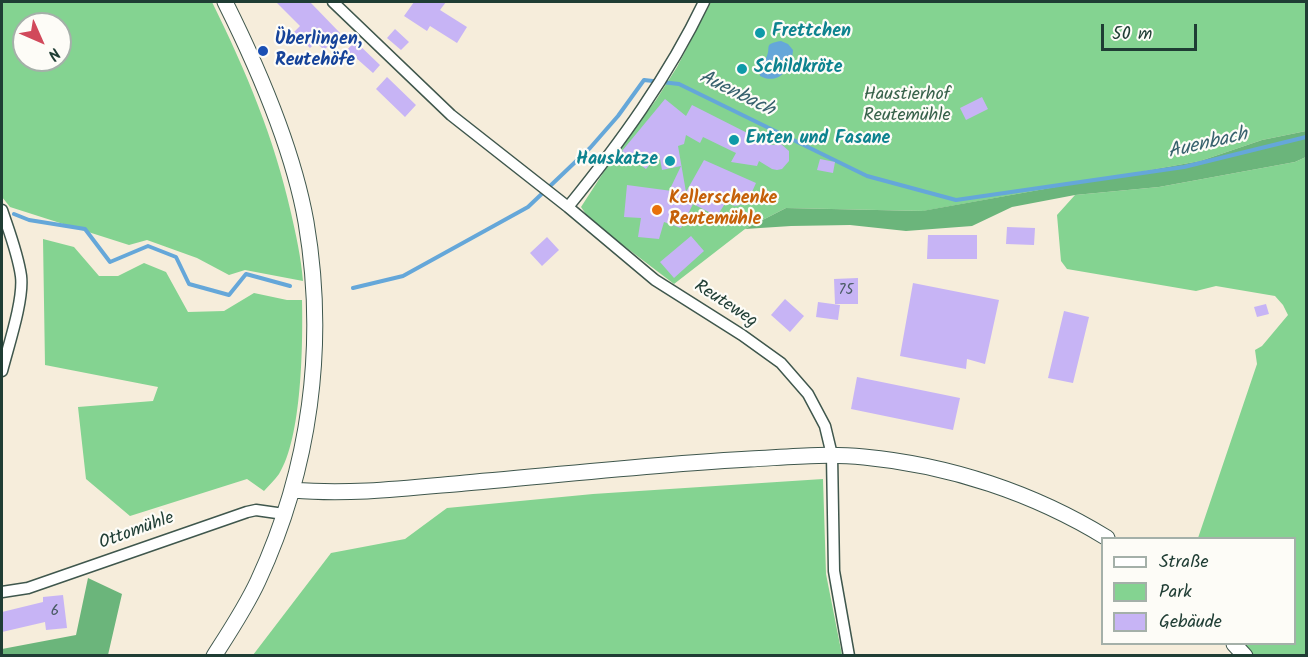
<!DOCTYPE html>
<meta charset="utf-8">
<style>
body{margin:0}
#map{position:relative;width:1308px;height:657px;overflow:hidden;background:#f6eddb;font-family:Kalam,sans-serif}
canvas{display:block}
.frame{position:absolute;inset:0;border:3px solid #1f3d34;pointer-events:none}
.legend{position:absolute;left:1101px;top:537px;width:195px;height:108px;box-sizing:border-box;background:#fdfcf7;border:2px solid #a4b0a9;margin:0;padding:8px 10px;list-style:none;font-size:18px;color:#1f3d34}
.legend li{display:flex;align-items:center;gap:12px;height:30px}
.legend b{width:30px;border:2px solid #a4b0a9}
.north{position:absolute;left:12px;top:12px;width:60px;height:60px;box-sizing:border-box;background:#fdfcf7;border:2px solid #a4b0a9;border-radius:50%;rotate:135deg;font-size:16px;font-weight:700;line-height:24px;text-align:center;color:#1f3d34}
.north::after{content:'';display:block;margin:auto;width:21px;height:27px;background:#d1495b;clip-path:polygon(50% 0,100% 100%,50% 72%,0 100%)}
.scale{position:absolute;left:1101px;top:24px;width:96px;height:27px;box-sizing:border-box;border:3px solid #1f3d34;border-top:0;padding-left:8px;font-size:18px;line-height:21px;white-space:nowrap;color:#1f3d34;-webkit-text-stroke:4px #fdfcf7;paint-order:stroke}
</style>
<div id="map">
<canvas width="1308" height="657"></canvas>
<div class="frame"></div>
<ul class="legend">
<li><b style="height:8px;background:#fff"></b>Straße</li>
<li><b style="height:16px;background:#84d391"></b>Park</li>
<li><b style="height:16px;background:#c7b4f5"></b>Gebäude</li>
</ul>
<div class="north">N</div>
<div class="scale">50 m</div>
</div>
<script>
const ctx = document.querySelector('canvas').getContext('2d');
ctx.lineJoin = 'round';
function paint(path, color) { ctx.fillStyle = color; ctx.fill(path, 'evenodd'); }
function strokePath(path, color, width, dash) { ctx.strokeStyle = color; ctx.lineWidth = width; ctx.lineCap = dash ? 'butt' : 'round'; ctx.setLineDash(dash || []); ctx.stroke(path); }
function drawText(font, color, halo, rows, align = 'center') {
  ctx.font = font + ' Kalam,sans-serif'; ctx.lineWidth = 4.5; ctx.setLineDash([]); ctx.textBaseline = 'middle'; ctx.strokeStyle = halo; ctx.fillStyle = color; for (const [text, x, y, turn = 0] of rows) {
    ctx.save(); ctx.translate(x, y); ctx.rotate((+turn || 0) * Math.PI / 180); ctx.textAlign = isNaN(turn) ? turn : align; if (halo) ctx.strokeText(text, 0, 0); ctx.fillText(text, 0, 0); ctx.restore();
  }
}
paint(new Path2D(`
 M 2,2 L 212,2 C 246,71 274,137 291,213 C 296,235 301,257 303,281 L 245,270 L 229,275 L 197,258 L 147,240 L 129,245 L 10,207 L 2,197 ZM 24,24 L 60,24 L 60,60 L 24,60 Z
 M 711,2 L 1306,2 L 1306,131 L 1262,140 L 1200,161 L 923,211 L 786,208 L 745,229 L 674,284 L 590,220 L 581,207 L 618,150 L 656,100 L 677,67 Z
 M 1306,157 L 1306,655 L 1253,655 L 1242,644 L 1294,644 L 1294,538 L 1198,538 L 1257,364 L 1255,350 L 1262,346 L 1288,315 L 1283,305 L 1275,296 L 1216,286 L 1196,291 L 1067,269 L 1061,261 L 1057,215 L 1075,195 L 1159,187 L 1295,162 Z
 M 43,239 L 74,247 L 99,276 L 118,276 L 144,263 L 166,272 L 188,312 L 224,311 L 254,293 L 287,300 L 302,300 C 303,343 302,438 279,474 C 275,480 269,485 264,491 L 247,479 L 130,516 L 86,479 L 78,407 L 153,401 L 158,387 L 45,365 Z
 M 823,479 L 826,574 L 842,655 L 253,655 L 331,553 L 405,539 L 447,508 L 593,494 Z`), '#84d391');
paint(new Path2D(`
 M 1306,131 L 1306,157 L 1295,162 L 1159,187 L 1075,195 L 1012,207 L 972,226 L 906,231 L 850,225 L 791,226 L 745,229 L 786,208 L 922,211 L 1200,161 L 1262,140 Z
 M 88,578 L 122,594 L 108,655 L 2,655 L 2,649 L 76,635 Z`), '#6bb57b');
paint(new Path2D(`
 M 781,41 L 788,44 L 793,50 C 792,68 779,86 760,76 L 760,66 C 762,63 765,61 766,58 C 772,47 762,44 781,41 Z`), '#65a7d9');
strokePath(new Path2D(`
 M 14,214 L 29,220 L 85,229 L 110,262 L 148,246 L 176,257 L 189,284 L 229,295 L 246,274 L 290,286
 M 353,288 L 403,276 L 528,207 L 590,148 L 618,116 L 644,80 L 679,84 L 867,176 L 956,200 L 1184,167 L 1306,137`), '#65a7d9', 4);
paint(new Path2D(`
 M 276,2 L 310,2 L 341,34 L 324,50 L 316,42 L 310,48 L 294,32 L 300,26 Z
 M 414,2 L 446,2 L 440,10 L 467,27 L 457,43 L 430,26 L 427,31 L 404,16 Z
 M 395,29 L 409,42 L 401,50 L 387,38 Z
 M 355,41 L 380,65 L 373,73 L 347,50 Z
 M 387,77 L 416,105 L 405,117 L 376,89 Z
 M 982,97 L 988,109 L 966,120 L 960,108 Z
 M 665,99 L 686,116 L 692,105 L 771,145 L 781,144 L 789,151 L 789,161 L 782,169 L 777,170 L 772,169 L 759,161 L 757,166 L 731,162 L 736,153 L 703,137 L 700,143 L 686,135 L 684,144 L 678,146 L 686,192 L 704,160 L 756,183 L 747,203 L 735,206 L 726,202 L 717,216 L 693,204 L 681,228 L 664,222 L 659,239 L 638,237 L 641,218 L 624,217 L 627,185 L 672,191 L 670,189 L 681,166 L 662,170 L 659,153 L 646,169 L 622,151 Z
 M 820,159 L 835,162 L 833,173 L 817,170 Z
 M 1007,227 L 1035,228 L 1034,245 L 1006,244 Z
 M 928,235 L 977,235 L 977,259 L 927,259 Z
 M 691,236 L 704,251 L 674,278 L 660,262 Z
 M 547,237 L 559,250 L 542,266 L 530,253 Z
 M 858,278 L 858,304 L 835,304 L 834,279 Z
 M 913,283 L 999,300 L 985,364 L 967,359 L 966,369 L 900,356 Z
 M 785,299 L 804,316 L 790,332 L 771,315 Z
 M 818,302 L 840,305 L 838,320 L 816,317 Z
 M 1266,304 L 1269,314 L 1257,317 L 1254,307 Z
 M 1064,311 L 1089,317 L 1073,383 L 1048,378 Z
 M 857,377 L 960,398 L 953,430 L 851,409 Z
 M 63,595 L 67,628 L 46,630 L 45,622 L 2,632 L 2,612 L 43,602 L 43,597 Z`), '#c7b4f5');
const street = new Path2D(`
 M 333,2 L 451,115 L 568,207 L 655,280 L 742,335 L 781,363 L 808,394 L 825,426 L 832,455 L 834,571 L 849,656
 M 568,207 C 620,143 668,77 704,2
 M 2,210 C 9,231 18,254 21,276 C 24,300 8,347 2,371
 M 2,592 L 28,588 L 247,512 L 256,510 L 284,514`);
const secondary = new Path2D(`
 M 293,490 C 350,495 408,488 465,483 C 560,475 655,464 750,459 C 788,457 826,453 864,457 C 949,465 1034,493 1107,538
 M 1234,644 L 1245,656
 M 214,656 C 230,631 246,607 258,581 C 310,469 327,345 306,222 C 293,149 258,68 225,2`);
strokePath(street, '#3f574d', 13);
strokePath(secondary, '#3f574d', 17);
strokePath(street, '#fff', 10);
strokePath(secondary, '#fff', 15);
for (const [x, y, r, color] of [
 [760,33,6,"#0f9aa8"],
 [263,51,6,"#1a4fb4"],
 [742,69,6,"#0f9aa8"],
 [734,140,6,"#0f9aa8"],
 [670,161,6,"#0f9aa8"],
 [657,210,6,"#e8710a"]
]) { const dot = new Path2D(); dot.arc(x, y, r, 0, 2 * Math.PI); ctx.fillStyle = color; ctx.fill(dot); strokePath(dot, '#fdfcf7', 2); }
drawText('15px', '#495b64', null, [
 ["75",846,291],
 ["6",55,612]
]);
drawText('bold 18px', '#0d838f', '#fdfcf7', [
 ["Frettchen",772,33],
 ["Schildkröte",754,69],
 ["Enten und Fasane",746,140],
 ["Hauskatze",658,161,"right"]
], 'left');
drawText('bold 18px', '#164399', '#fdfcf7', [
 ["Überlingen,",275,41],
 ["Reutehöfe",275,62]
], 'left');
drawText('18px', '#38624b', '#fdfcf7', [
 ["Haustierhof",907,96],
 ["Reutemühle",907,117]
]);
drawText('bold 18px', '#c56008', '#fdfcf7', [
 ["Kellerschenke",669,200],
 ["Reutemühle",669,221]
], 'left');
drawText('18px', '#1f3d34', '#fdfcf7', [
 ["Reuteweg",725,305,33],
 ["Ottomühle",137,532,-20]
]);
drawText('italic 20px', '#38626e', '#fdfcf7', [
 ["Auenbach",736,95,26],
 ["Auenbach",1208,145,-13]
]);
</script>
